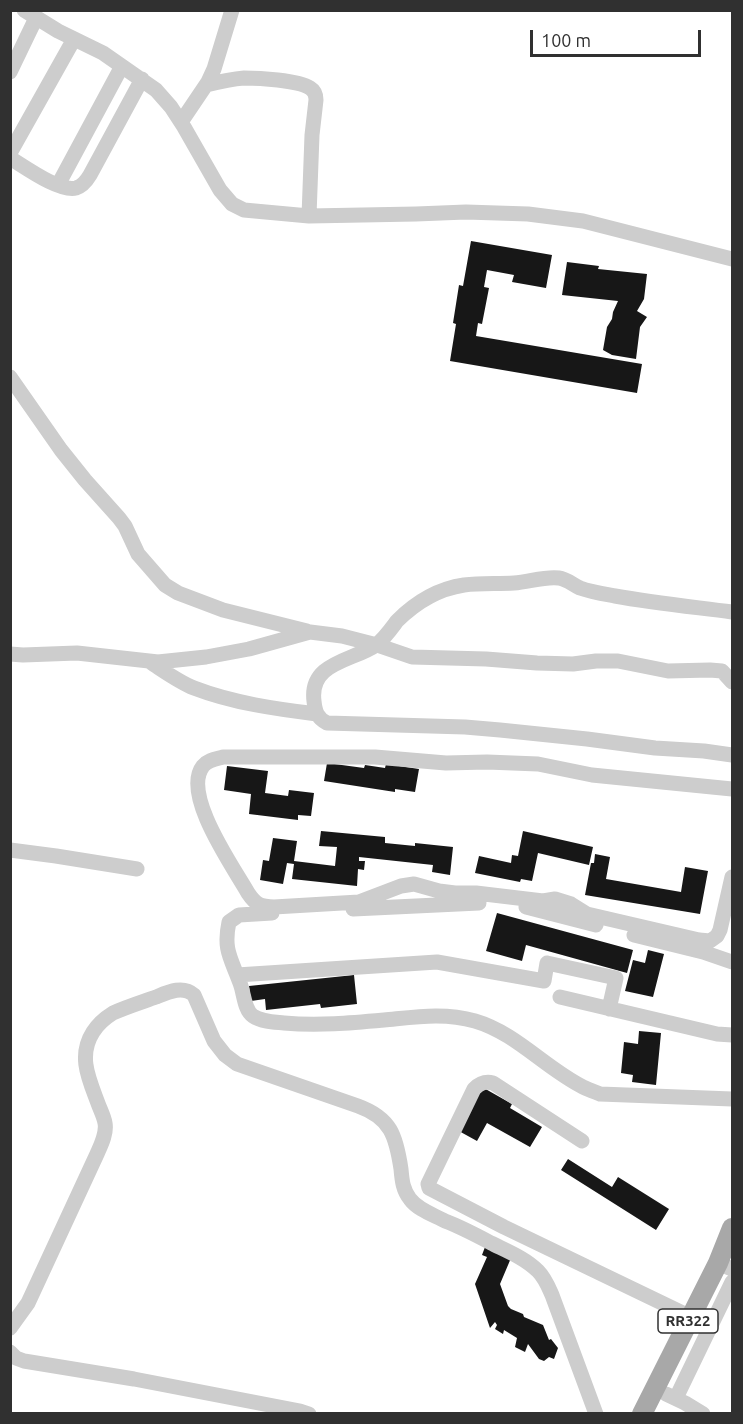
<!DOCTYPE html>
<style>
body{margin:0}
#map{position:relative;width:743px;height:1424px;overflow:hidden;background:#fff;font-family:Ubuntu,sans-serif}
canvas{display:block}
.frame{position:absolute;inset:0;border:12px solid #303030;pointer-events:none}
.scale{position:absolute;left:530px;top:30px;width:171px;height:27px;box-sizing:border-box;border:3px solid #303030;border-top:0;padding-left:8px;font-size:18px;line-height:21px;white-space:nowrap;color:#303030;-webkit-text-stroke:4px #fff;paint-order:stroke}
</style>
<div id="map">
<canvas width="743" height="1424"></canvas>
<div class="frame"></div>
<div class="scale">100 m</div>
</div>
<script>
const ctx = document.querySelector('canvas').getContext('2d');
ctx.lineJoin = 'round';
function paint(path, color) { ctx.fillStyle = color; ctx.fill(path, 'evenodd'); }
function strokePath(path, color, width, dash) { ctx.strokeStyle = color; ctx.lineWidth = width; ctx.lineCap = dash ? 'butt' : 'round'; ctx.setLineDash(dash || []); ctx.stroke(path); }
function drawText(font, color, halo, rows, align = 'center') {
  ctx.font = font + ' Ubuntu,sans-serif'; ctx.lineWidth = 6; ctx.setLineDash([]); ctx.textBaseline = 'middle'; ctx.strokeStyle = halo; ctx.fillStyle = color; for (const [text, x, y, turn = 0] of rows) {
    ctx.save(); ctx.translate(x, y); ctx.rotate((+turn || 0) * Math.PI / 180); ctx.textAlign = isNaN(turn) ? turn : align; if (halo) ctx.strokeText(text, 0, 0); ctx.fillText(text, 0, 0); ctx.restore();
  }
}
paint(new Path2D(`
 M 471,241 L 552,255 L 546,288 L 512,282 L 514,275 L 487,270 L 484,287 L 489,288 L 482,324 L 478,323 L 476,336 L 642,364 L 637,393 L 450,361 L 456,324 L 453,323 L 459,285 L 463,286 Z
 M 567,262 L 599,266 L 598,269 L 647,274 L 644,299 L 637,311 L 647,317 L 640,327 L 636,359 L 612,355 L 603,350 L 607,327 L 612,319 L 613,312 L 618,301 L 562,295 Z
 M 327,763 L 364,768 L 365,765 L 385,768 L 386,764 L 419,769 L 415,792 L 395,789 L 395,792 L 324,781 Z
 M 227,766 L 268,771 L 265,793 L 288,796 L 289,790 L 314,793 L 311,816 L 298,815 L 298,820 L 249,814 L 251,794 L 224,790 Z
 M 321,831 L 385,837 L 385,843 L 415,846 L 415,843 L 453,847 L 450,875 L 432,872 L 433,865 L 359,857 L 359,861 L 365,861 L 364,870 L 358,869 L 357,886 L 292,879 L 294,864 L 287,863 L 283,884 L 260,880 L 263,860 L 269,861 L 273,838 L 297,841 L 294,861 L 335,866 L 337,847 L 319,846 Z
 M 523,831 L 593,847 L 589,865 L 538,853 L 532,881 L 521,879 L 520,882 L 475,873 L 479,856 L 511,863 L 512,855 L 518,856 Z
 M 595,854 L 610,857 L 606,879 L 681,892 L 685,867 L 708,871 L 700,914 L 585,895 L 591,863 L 594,863 Z
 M 497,913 L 633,950 L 627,973 L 526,945 L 522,961 L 486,951 Z
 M 648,950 L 664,954 L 653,997 L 625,991 L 633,960 L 645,963 Z
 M 354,975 L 357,1004 L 321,1008 L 320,1004 L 266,1010 L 265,999 L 251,1001 L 249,986 Z
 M 639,1031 L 661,1033 L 656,1085 L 632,1082 L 633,1075 L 621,1073 L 624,1042 L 638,1044 Z
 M 482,1087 L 512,1104 L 510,1108 L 542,1127 L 530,1147 L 487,1123 L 477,1141 L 457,1130 Z
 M 568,1159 L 612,1187 L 618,1177 L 669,1209 L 656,1230 L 561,1170 Z
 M 485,1247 L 511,1258 L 500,1284 L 508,1306 L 511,1309 L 523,1314 L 524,1317 L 543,1325 L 549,1340 L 551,1339 L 558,1348 L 554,1359 L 549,1357 L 544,1361 L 539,1359 L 528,1344 L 525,1352 L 515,1347 L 517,1338 L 504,1330 L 503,1334 L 495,1329 L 497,1325 L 495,1322 L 490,1328 L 475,1284 L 487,1257 L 482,1255 Z`), '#171717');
strokePath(new Path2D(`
 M 24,10 L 58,31 L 103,53 L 156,90 L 171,107 L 184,127 L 220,190 L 232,204 L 244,210 L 309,216 L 416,214 L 466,212 L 528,214 L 583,221 L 732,259
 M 10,72 L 36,18
 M 206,85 C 218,82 231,79 244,78 C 258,78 298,80 310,88 C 315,91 316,95 316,100 L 312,135 L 309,216
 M 181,122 L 208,82 L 214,69 L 232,10
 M 10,153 L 74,39
 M 10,158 C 25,167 59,192 76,188 C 83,186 87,180 90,175 L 142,79
 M 58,185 L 122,66
 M 10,377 L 61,450 L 85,480 L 119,518 L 125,526 L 138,554 L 165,585 L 178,593 L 223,610 L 307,631
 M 732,612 C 694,607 654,603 615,596 C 604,594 591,592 580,588 C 573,585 567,579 559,578 C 545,576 529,582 514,583 C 497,584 481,583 464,585 C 437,589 416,602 397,621 C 391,629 384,639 376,645 C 353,661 309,662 314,701 C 315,711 317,718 327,723 L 465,727 L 500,730 L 587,739 L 655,748 L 704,751 L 732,755
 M 10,654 L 23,655 L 77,653 L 158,662 L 206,657 L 249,649 L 310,632 L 342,636 L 377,645 L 412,657 L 486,659 L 537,663 L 573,664 L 596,661 L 618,661 L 668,671 L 710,670 L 722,671 L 732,682
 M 150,662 C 164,671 179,682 194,688 C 233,703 276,709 317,714
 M 732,789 L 592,775 L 538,764 L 487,762 L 446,763 L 375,757 L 223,757 C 216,759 208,760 203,766 C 181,794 234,868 248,893 C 256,905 260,906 274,907 L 359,902 L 401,886 L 414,884 L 439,891 L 455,893 L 476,893 L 543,901 L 555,899 L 571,904 L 587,914 L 699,940 L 710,941 L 717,936 L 720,930 L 732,877
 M 10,850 L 56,856 L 137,869
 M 526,907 L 596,925
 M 353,909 L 479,903
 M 272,913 L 239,915 L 229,922 C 223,950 231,958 240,983 C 244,993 244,1010 253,1016 C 262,1022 274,1022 284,1023 C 318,1026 351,1023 384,1020 C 415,1017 444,1012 475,1021 C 516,1033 545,1068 583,1087 C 589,1090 595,1092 600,1094 L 732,1099
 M 634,935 L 703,952 L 732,962
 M 237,975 L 437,962 L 544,981 L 547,963 L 616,978 L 609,1009
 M 560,997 L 717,1034 L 732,1035
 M 582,1141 L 493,1083 C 485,1081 480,1083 474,1089 L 428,1184 L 429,1188 L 504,1227 L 691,1317
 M 718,1263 L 732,1269
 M 10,1328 L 28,1303 L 97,1154 C 101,1145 107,1133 105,1123 C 104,1117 101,1111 99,1106 C 90,1081 77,1057 93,1032 C 98,1024 105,1018 113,1013 C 126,1007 142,1002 156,997 C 168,992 183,985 194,995 L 214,1041 L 225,1055 L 237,1064 L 358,1106 C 391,1118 396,1136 401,1169 C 402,1181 403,1190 410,1199 C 418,1210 434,1215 445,1221 C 461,1227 476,1235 491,1243 C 507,1251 525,1258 538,1271 C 545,1278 548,1286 552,1295 L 596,1414
 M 10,1352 L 16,1358 L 24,1361 L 134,1379 L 300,1411 L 309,1414
 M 666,1394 L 685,1403 L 703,1414
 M 676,1398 L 732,1282`), '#cdcdcd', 15);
strokePath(new Path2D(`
 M 642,1414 L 718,1263 L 732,1228`), '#a8a8a8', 20);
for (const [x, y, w] of [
 [688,1321,60]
]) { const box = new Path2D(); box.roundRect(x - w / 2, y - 12, w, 24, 4.5); ctx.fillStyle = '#fff'; ctx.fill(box); strokePath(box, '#303030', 1.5); }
drawText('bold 15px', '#303030', null, [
 ["RR322",688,1321]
]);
</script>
